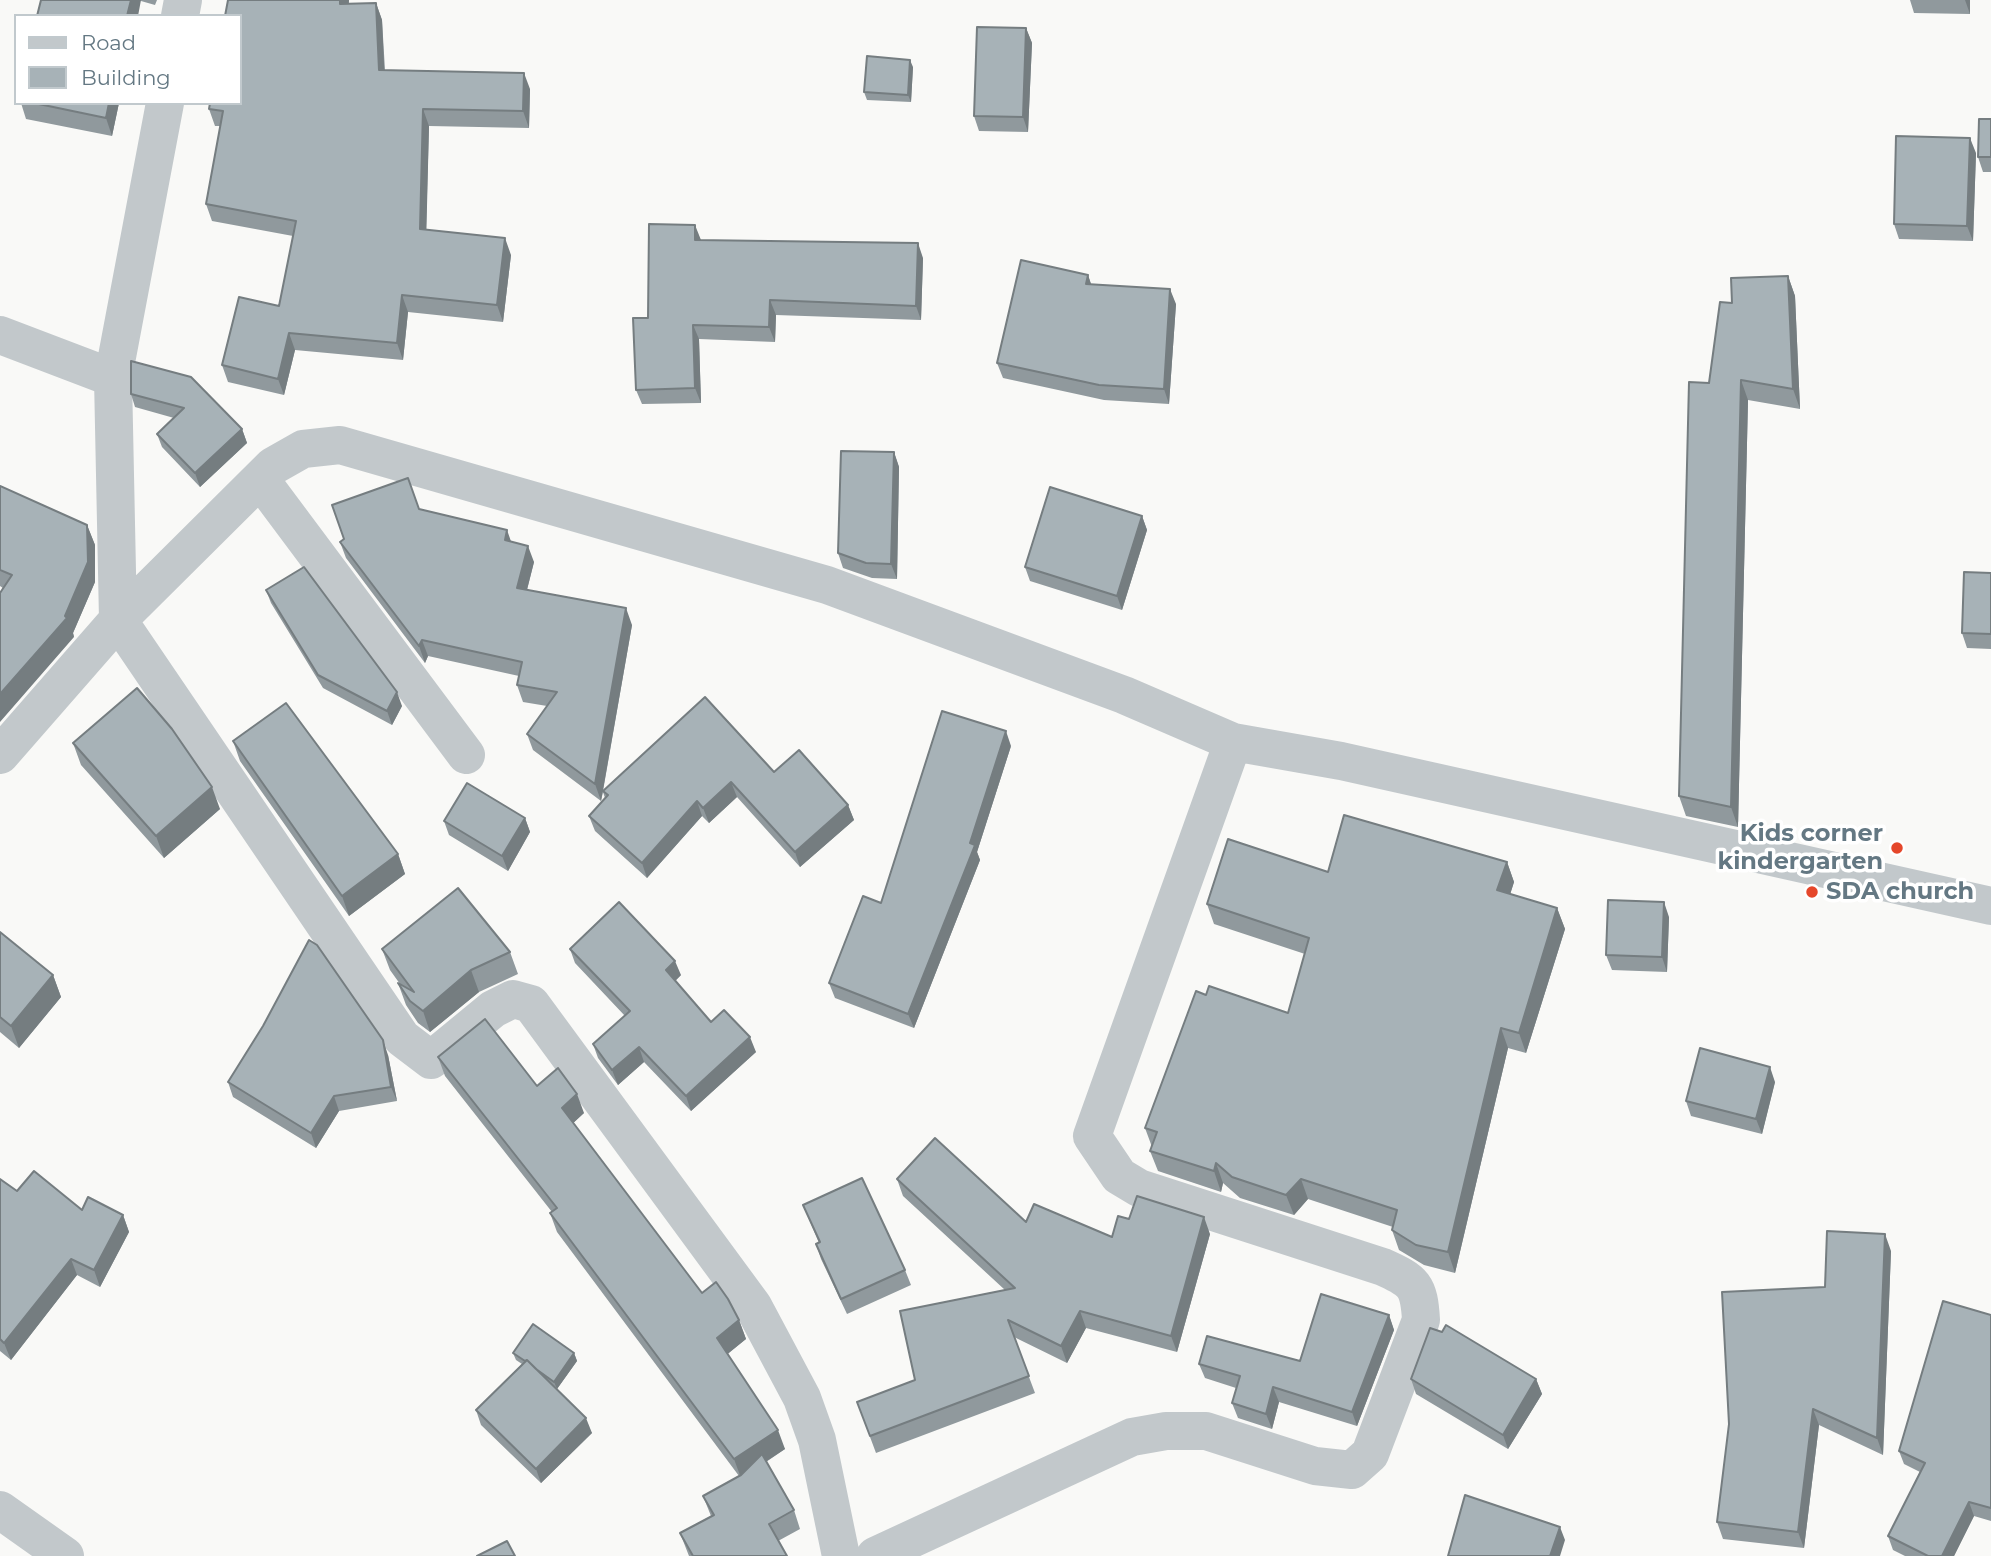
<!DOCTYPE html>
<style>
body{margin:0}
#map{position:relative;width:1991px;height:1556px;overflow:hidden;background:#f9f9f7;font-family:Montserrat,sans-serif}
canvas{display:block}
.legend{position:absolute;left:14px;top:14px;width:228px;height:91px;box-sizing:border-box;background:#fff;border:2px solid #c1c9cd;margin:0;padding:9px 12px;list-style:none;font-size:21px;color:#647883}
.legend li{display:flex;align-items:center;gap:14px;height:35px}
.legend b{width:35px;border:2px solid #c1c9cd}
</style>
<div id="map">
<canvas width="1991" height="1556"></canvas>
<ul class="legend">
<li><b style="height:9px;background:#c2c8cb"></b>Road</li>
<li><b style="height:19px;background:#a7b2b7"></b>Building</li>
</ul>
</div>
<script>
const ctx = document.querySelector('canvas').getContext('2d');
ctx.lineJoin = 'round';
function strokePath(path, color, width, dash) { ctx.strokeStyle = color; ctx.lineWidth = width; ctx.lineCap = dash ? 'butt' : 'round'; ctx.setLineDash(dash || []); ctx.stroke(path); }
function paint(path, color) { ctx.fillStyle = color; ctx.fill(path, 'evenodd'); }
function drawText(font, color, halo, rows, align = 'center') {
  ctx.font = font + ' Montserrat,sans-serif'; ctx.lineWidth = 7; ctx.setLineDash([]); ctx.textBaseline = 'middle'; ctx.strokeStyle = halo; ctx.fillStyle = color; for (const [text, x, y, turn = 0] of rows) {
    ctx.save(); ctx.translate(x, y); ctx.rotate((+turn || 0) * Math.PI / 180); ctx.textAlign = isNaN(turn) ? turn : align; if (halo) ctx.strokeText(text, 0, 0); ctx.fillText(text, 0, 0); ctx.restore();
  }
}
strokePath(new Path2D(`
 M 180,16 L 183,0
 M 165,103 L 113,378 L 118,620 L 402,1038 L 431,1060 L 493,1009 L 513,999 L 531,1004 L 753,1306 L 802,1398 L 817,1440 L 841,1556
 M 0,335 L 113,378
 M 260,479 L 466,755
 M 0,755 L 118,620 L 273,466 L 303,449 L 340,445 L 827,585 L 1124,695 L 1233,742 L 1341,761 L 1991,906
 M 0,1510 L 65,1556
 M 875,1556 L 1132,1437 L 1166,1431 L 1206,1431 L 1315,1466 L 1352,1470 L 1370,1454 L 1421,1320 C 1419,1285 1414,1281 1383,1267 L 1139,1188 L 1119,1176 L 1092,1136 L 1233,742`), '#c2c8cb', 38);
paint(new Path2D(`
 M 41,0 L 157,0 L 155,5 L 141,1 Z
 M 228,0 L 349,0 L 349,4 L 376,3 L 382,20 L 385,70 L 530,89 L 529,128 L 429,126 L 426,230 L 511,255 L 503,322 L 408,312 L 403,360 L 295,350 L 284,395 L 228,382 L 222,365 L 279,306 L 293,236 L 212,221 L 206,204 L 220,126 L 215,126 L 209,109 Z
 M 1910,0 L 1970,0 L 1970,14 L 1914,13 Z
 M 1026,28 L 1032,43 L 1028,132 L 979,131 L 974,116 Z
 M 913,67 L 911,102 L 867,100 L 864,92 Z
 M 21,103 L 119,103 L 112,136 L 26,119 Z
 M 1991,119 L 1991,172 L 1983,172 L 1978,157 Z
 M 1976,153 L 1973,241 L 1899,239 L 1894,224 Z
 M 701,240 L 923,258 L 921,320 L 776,315 L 775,342 L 699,339 L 701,403 L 642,404 L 636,390 L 648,318 Z
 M 1088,275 L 1091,284 L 1176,304 L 1169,404 L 1104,400 L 1003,378 L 997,363 Z
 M 1788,276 L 1795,296 L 1800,409 L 1748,400 L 1738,827 L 1686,816 L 1679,796 L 1709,383 L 1732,303 Z
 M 131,361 L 242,429 L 247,443 L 200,487 L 162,447 L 157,434 L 174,418 L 135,407 L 131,394 Z
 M 894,452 L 899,467 L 897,579 L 872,578 L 843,568 L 838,553 Z
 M 0,486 L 87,525 L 95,545 L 95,582 L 73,633 L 74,637 L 0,586 Z
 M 420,509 L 512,542 L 534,562 L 527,590 L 632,625 L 603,791 L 774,772 L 848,805 L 854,820 L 800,867 L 737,797 L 709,823 L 702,816 L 647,878 L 595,831 L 589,816 L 605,798 L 603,792 L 601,801 L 533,750 L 527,734 L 547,706 L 523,702 L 517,685 L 519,676 L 428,656 L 425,663 L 346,558 L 340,542 Z
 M 1142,516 L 1147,530 L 1122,610 L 1030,581 L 1025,567 Z
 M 1991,573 L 1991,649 L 1967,648 L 1962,633 Z
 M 266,590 L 402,706 L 392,725 L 323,688 L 271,603 Z
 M 233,741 L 398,854 L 405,874 L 349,916 L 240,761 Z
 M 73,743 L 220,809 L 164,858 L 81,765 Z
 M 1011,746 L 977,852 L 980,860 L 914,1028 L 835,998 L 829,983 L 881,903 Z
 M 525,818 L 530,832 L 508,871 L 449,835 L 444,821 Z
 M 1507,862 L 1514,882 L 1510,894 L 1557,908 L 1565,929 L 1526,1053 L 1508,1048 L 1455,1273 L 1424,1265 L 1399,1250 L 1392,1230 L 1393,1227 L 1308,1199 L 1294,1215 L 1240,1198 L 1223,1183 L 1221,1192 L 1158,1171 L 1150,1151 L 1152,1147 L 1145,1128 L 1206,995 L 1288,1013 L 1305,954 L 1214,924 L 1207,904 L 1328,872 Z
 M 1669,917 L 1667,972 L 1612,970 L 1606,955 Z
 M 0,932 L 53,975 L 61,997 L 19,1048 L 0,1032 Z
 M 382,949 L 510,952 L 518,974 L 479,992 L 430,1032 L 418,1023 L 406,1005 L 398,983 L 400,984 L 390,970 Z
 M 570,949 L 681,975 L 675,981 L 711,1022 L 756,1052 L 691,1111 L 644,1062 L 618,1085 L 598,1058 L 593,1044 L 625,1016 L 575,963 Z
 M 388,1055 L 397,1101 L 339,1111 L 316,1148 L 233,1097 L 228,1082 Z
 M 438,1057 L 537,1086 L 584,1113 L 573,1123 L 702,1293 L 739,1320 L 746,1339 L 727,1354 L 785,1449 L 766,1462 L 794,1510 L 800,1529 L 778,1541 L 787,1556 L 689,1556 L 680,1533 L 711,1516 L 703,1496 L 739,1476 L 557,1232 L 550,1213 L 552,1212 L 445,1076 Z
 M 1775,1082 L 1762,1134 L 1691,1116 L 1686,1101 Z
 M 0,1179 L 17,1191 L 82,1210 L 123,1215 L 129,1232 L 100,1287 L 77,1275 L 11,1360 L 0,1351 Z
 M 897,1179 L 1026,1222 L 1112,1237 L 1129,1219 L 1210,1234 L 1177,1352 L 1086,1328 L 1067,1363 L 1014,1337 L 1035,1393 L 876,1453 L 857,1402 L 915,1380 L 1005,1290 L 903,1196 Z
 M 803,1205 L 905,1270 L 911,1285 L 847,1314 L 821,1259 L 816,1244 L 819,1243 Z
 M 1891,1251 L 1883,1455 L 1819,1425 L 1804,1548 L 1723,1539 L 1717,1522 L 1825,1287 Z
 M 1389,1315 L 1394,1330 L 1357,1426 L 1279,1402 L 1272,1429 L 1238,1418 L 1232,1403 L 1236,1388 L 1205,1378 L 1199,1364 L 1300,1361 Z
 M 1991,1315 L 1991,1521 L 1974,1516 L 1954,1556 L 1905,1556 L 1893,1550 L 1888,1536 L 1920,1472 L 1904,1464 L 1899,1451 Z
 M 513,1353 L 574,1353 L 577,1361 L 557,1389 L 592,1433 L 541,1483 L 481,1425 L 476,1410 L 522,1364 L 516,1360 Z
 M 1411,1379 L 1536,1379 L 1542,1394 L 1508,1449 L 1416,1394 Z`), '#90999d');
paint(new Path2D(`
 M 131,0 L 141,0 L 138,16 L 127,16 Z
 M 340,0 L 349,0 L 346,20 L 340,4 Z
 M 1965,0 L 1970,0 L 1970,14 Z
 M 376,3 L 382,20 L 385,86 L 379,70 Z
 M 1026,28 L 1032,43 L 1028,132 L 1023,117 Z
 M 910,60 L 913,67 L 911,102 L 908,95 Z
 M 524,73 L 530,89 L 529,128 L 523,111 Z
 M 109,103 L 119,103 L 112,136 L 106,118 Z
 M 423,109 L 429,126 L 426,246 L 420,229 Z
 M 1970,138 L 1976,153 L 1973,241 L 1967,226 Z
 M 695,225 L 701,240 L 695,240 Z
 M 505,238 L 511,255 L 503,322 L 497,305 Z
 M 918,243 L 923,258 L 921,320 L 916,306 Z
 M 1088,275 L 1093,290 L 1086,284 Z
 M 1788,276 L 1795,296 L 1800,409 L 1793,389 Z
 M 1170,289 L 1176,304 L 1169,404 L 1164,389 Z
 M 402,295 L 408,312 L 403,360 L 397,343 Z
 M 770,300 L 776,315 L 775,342 L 769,327 Z
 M 693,325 L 699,339 L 701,403 L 695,388 Z
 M 289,333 L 295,350 L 284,395 L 278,379 Z
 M 1741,380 L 1748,400 L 1738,827 L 1731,807 Z
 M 242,429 L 247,443 L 200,487 L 195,473 Z
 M 894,452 L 899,467 L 897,579 L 891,564 Z
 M 1142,516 L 1147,530 L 1122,610 L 1117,596 Z
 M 87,525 L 95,545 L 95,582 L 73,633 L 74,637 L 0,722 L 0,694 L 65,616 Z
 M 507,530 L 513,547 L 505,540 Z
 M 528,546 L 534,562 L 523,605 L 517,588 Z
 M 626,608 L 632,625 L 601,801 L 595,784 Z
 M 422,640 L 428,656 L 425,663 L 419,646 Z
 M 397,692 L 402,706 L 392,725 L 387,711 Z
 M 1006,731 L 1011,746 L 977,852 L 980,860 L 914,1028 L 908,1014 L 970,843 Z
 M 731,782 L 737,797 L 709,823 L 703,808 Z
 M 212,787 L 220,809 L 164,858 L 156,836 Z
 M 697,801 L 702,816 L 647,878 L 642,863 Z
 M 848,805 L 854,820 L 800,867 L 795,852 Z
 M 525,818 L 530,832 L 508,871 L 502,856 Z
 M 398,854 L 405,874 L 349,916 L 342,896 Z
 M 1507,862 L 1514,882 L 1505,911 L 1497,890 Z
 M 1664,902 L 1669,917 L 1667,972 L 1662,957 Z
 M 1557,908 L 1565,929 L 1526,1053 L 1519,1033 Z
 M 675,961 L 681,975 L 671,985 L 666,970 Z
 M 471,970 L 479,992 L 430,1032 L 423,1011 Z
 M 53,975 L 61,997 L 19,1048 L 11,1026 Z
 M 1501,1028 L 1508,1048 L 1455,1273 L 1448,1252 Z
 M 750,1037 L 756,1052 L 691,1111 L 686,1096 Z
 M 383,1040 L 388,1055 L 397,1101 L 391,1087 Z
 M 639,1047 L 644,1062 L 618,1085 L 612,1070 Z
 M 1770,1067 L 1775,1082 L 1762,1134 L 1756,1119 Z
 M 577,1094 L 584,1113 L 569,1127 L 562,1108 Z
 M 334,1096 L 339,1111 L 316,1148 L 311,1133 Z
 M 1216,1163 L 1223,1183 L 1221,1192 L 1214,1171 Z
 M 1301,1179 L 1308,1199 L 1294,1215 L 1286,1195 Z
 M 123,1215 L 129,1232 L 100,1287 L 94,1270 Z
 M 1204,1217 L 1210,1234 L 1177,1352 L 1171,1336 Z
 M 1885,1234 L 1891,1251 L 1883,1455 L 1877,1438 Z
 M 71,1259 L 77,1275 L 11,1360 L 4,1343 Z
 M 1080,1311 L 1086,1328 L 1067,1363 L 1061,1346 Z
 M 1389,1315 L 1394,1330 L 1357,1426 L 1352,1412 Z
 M 739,1320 L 746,1339 L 724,1357 L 717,1338 Z
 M 574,1353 L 577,1361 L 557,1389 L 554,1382 Z
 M 1536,1379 L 1542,1394 L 1508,1449 L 1503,1435 Z
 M 1273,1387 L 1279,1402 L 1272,1429 L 1266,1414 Z
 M 1813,1409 L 1819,1425 L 1804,1548 L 1798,1532 Z
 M 586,1418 L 592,1433 L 541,1483 L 536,1469 Z
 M 778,1430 L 785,1449 L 741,1478 L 734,1459 Z
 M 1969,1502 L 1974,1516 L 1954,1556 L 1942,1556 Z
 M 1560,1527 L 1565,1540 L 1560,1556 L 1550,1556 Z`), '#757d80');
const building = new Path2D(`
 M 41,0 L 131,0 L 127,16 L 37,16 Z
 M 228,0 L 340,0 L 340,4 L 376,3 L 379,70 L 524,73 L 523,111 L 423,109 L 420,229 L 505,238 L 497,305 L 402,295 L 397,343 L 289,333 L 278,379 L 222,365 L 239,297 L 279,306 L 296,221 L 206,204 L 223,111 L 209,109 L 210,103 L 240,103 L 240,16 L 225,16 Z
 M 977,27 L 1026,28 L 1023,117 L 974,116 Z
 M 867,56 L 910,60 L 908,95 L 864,92 Z
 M 34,103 L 109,103 L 106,118 Z
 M 1979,119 L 1991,119 L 1991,157 L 1978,157 Z
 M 1896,136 L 1970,138 L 1967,226 L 1894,224 Z
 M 649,224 L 695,225 L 695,240 L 918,243 L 916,306 L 770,300 L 769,327 L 693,325 L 695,388 L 636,390 L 633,318 L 648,318 Z
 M 1021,260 L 1088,275 L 1086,284 L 1170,289 L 1164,389 L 1099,385 L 997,363 Z
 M 1788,276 L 1793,389 L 1741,380 L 1731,807 L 1679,796 L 1689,382 L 1709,383 L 1720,302 L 1732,303 L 1731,278 Z
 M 131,361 L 191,377 L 242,429 L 195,473 L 157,434 L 184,408 L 131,394 Z
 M 841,451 L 894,452 L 891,564 L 866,563 L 838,553 Z
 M 408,478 L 419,509 L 507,530 L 505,540 L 528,546 L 517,588 L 626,608 L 595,784 L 527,734 L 557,692 L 517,685 L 522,662 L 422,640 L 419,646 L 340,542 L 344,539 L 332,505 Z
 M 0,486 L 87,525 L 88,562 L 65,616 L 67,618 L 0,694 L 0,593 L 12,575 L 0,570 Z
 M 1050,487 L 1142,516 L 1117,596 L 1025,567 Z
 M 304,567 L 397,692 L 387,711 L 318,675 L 266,590 Z
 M 1964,572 L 1991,573 L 1991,634 L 1962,633 Z
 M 137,688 L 172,729 L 212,787 L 156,836 L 73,743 Z
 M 705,697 L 774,772 L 799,750 L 848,805 L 795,852 L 731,782 L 703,808 L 697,801 L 642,863 L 589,816 L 608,795 L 603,791 Z
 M 286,703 L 398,854 L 342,896 L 233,741 Z
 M 942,711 L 1006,731 L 970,843 L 975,845 L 908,1014 L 829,983 L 863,896 L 881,903 Z
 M 467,783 L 525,818 L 502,856 L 444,821 Z
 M 1344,815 L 1507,862 L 1497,890 L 1557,908 L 1519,1033 L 1501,1028 L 1448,1252 L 1416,1245 L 1392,1230 L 1397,1210 L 1301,1179 L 1286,1195 L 1232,1177 L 1216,1163 L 1214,1171 L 1150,1151 L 1157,1132 L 1145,1128 L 1196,991 L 1206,995 L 1209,986 L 1288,1013 L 1309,938 L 1207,904 L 1228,839 L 1328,872 Z
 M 458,888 L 510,952 L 471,970 L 423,1011 L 410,1001 L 398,983 L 414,992 L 382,949 Z
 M 1608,900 L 1664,902 L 1662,957 L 1606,955 Z
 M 619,902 L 675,961 L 666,970 L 711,1022 L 724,1010 L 750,1037 L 686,1096 L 639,1047 L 612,1070 L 593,1044 L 630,1011 L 570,949 Z
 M 0,932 L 53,975 L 11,1026 L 0,1017 Z
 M 309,940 L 317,945 L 383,1040 L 391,1087 L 334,1096 L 311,1133 L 228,1082 L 263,1026 Z
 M 485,1019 L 537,1086 L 558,1068 L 577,1094 L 562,1108 L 702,1293 L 716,1282 L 728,1299 L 739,1320 L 717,1338 L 778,1430 L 734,1459 L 550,1213 L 557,1208 L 438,1057 Z
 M 1700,1048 L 1770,1067 L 1756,1119 L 1686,1101 Z
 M 935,1138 L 1026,1222 L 1034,1204 L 1112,1237 L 1118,1216 L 1129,1219 L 1137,1196 L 1204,1217 L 1171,1336 L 1080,1311 L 1061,1346 L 1008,1320 L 1029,1376 L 870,1436 L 857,1402 L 915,1380 L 900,1311 L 1015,1288 L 897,1179 Z
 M 34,1171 L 82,1210 L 88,1197 L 123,1215 L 94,1270 L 71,1259 L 4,1343 L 0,1339 L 0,1179 L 17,1191 Z
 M 862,1178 L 905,1270 L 841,1299 L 816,1244 L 820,1242 L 803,1205 Z
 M 1827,1231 L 1885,1234 L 1877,1438 L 1813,1409 L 1798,1532 L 1717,1522 L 1729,1424 L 1722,1292 L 1825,1287 Z
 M 1321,1294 L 1389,1315 L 1352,1412 L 1273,1387 L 1266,1414 L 1232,1403 L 1240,1376 L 1199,1364 L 1207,1336 L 1300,1361 Z
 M 1943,1301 L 1991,1315 L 1991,1508 L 1969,1502 L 1942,1556 L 1928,1556 L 1888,1536 L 1925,1463 L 1899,1451 Z
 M 533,1324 L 574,1353 L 554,1382 L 536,1369 L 527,1360 L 525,1361 L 513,1353 Z
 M 1446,1325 L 1536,1379 L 1503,1435 L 1411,1379 L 1430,1328 L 1442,1332 Z
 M 527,1360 L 586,1418 L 536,1469 L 476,1410 Z
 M 762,1454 L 794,1510 L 769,1524 L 787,1556 L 693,1556 L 680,1533 L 714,1515 L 703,1496 L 741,1475 Z
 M 1465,1495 L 1560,1527 L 1550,1556 L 1448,1556 Z
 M 507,1541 L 515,1556 L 477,1556 Z`);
paint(building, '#a7b2b7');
strokePath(building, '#757d80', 2);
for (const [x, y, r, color] of [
 [1897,848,7,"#e5472b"],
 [1812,892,7,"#e5472b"]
]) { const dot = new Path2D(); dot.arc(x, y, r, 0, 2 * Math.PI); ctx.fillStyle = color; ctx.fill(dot); strokePath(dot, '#fff', 2.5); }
drawText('bold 24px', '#647883', '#fff', [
 ["Kids corner",1883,834],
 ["kindergarten",1883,862],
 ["SDA church",1826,892,"left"]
], 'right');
</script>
